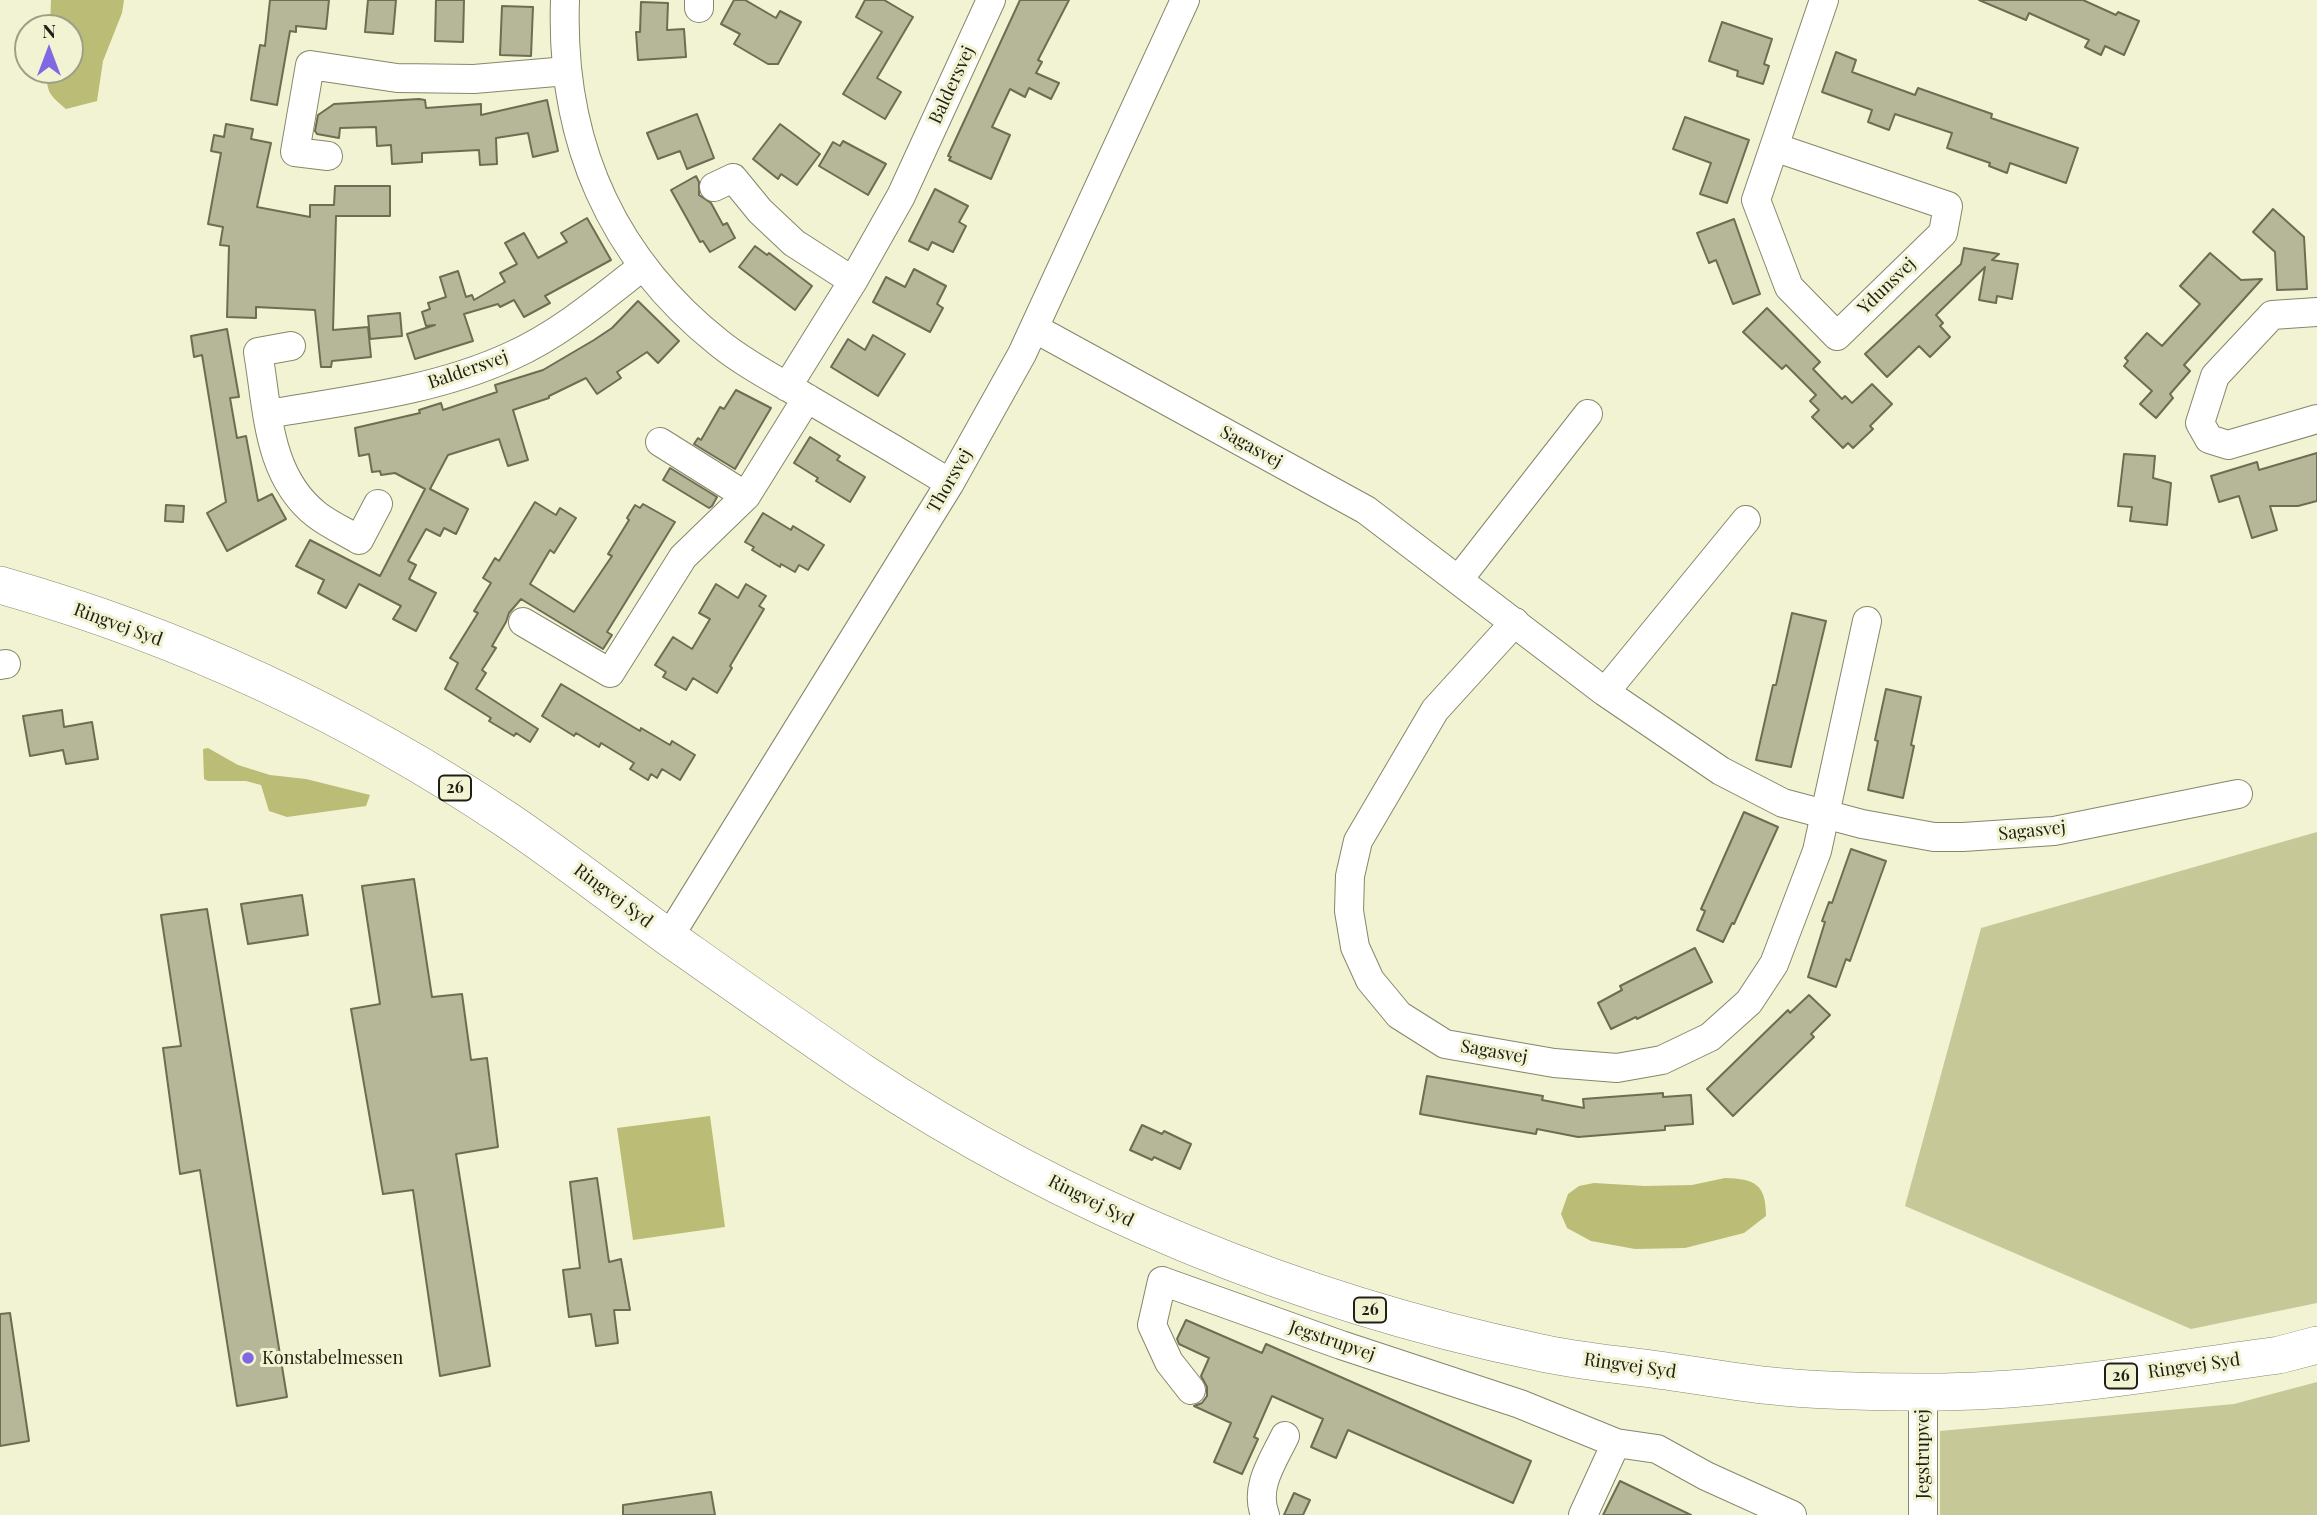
<!DOCTYPE html>
<style>
body{margin:0}
#map{position:relative;width:2317px;height:1515px;overflow:hidden;background:#f2f3d3;font-family:"Playfair Display",serif}
canvas{display:block}
.north{position:absolute;left:14px;top:14px;width:70px;height:70px;box-sizing:border-box;background:#f2f3d3;border:2px solid #9e9f87;border-radius:50%;rotate:0deg;font-size:19px;font-weight:700;line-height:28px;text-align:center;color:#202014}
.north::after{content:'';display:block;margin:auto;width:24px;height:32px;background:#8068e3;clip-path:polygon(50% 0,100% 100%,50% 72%,0 100%)}
</style>
<div id="map">
<canvas width="2317" height="1515"></canvas>
<div class="north">N</div>
</div>
<script>
const ctx = document.querySelector('canvas').getContext('2d');
ctx.lineJoin = 'round';
function paint(path, color) { ctx.fillStyle = color; ctx.fill(path, 'evenodd'); }
function strokePath(path, color, width, dash) { ctx.strokeStyle = color; ctx.lineWidth = width; ctx.lineCap = dash ? 'butt' : 'round'; ctx.setLineDash(dash || []); ctx.stroke(path); }
function drawText(font, color, halo, rows, align = 'center') {
  ctx.font = font + ' "Playfair Display",serif'; ctx.lineWidth = 6; ctx.setLineDash([]); ctx.textBaseline = 'middle'; ctx.strokeStyle = halo; ctx.fillStyle = color; for (const [text, x, y, turn = 0] of rows) {
    ctx.save(); ctx.translate(x, y); ctx.rotate((+turn || 0) * Math.PI / 180); ctx.textAlign = isNaN(turn) ? turn : align; if (halo) ctx.strokeText(text, 0, 0); ctx.fillText(text, 0, 0); ctx.restore();
  }
}
paint(new Path2D(`
 M 2317,832 L 2317,1303 L 2191,1329 L 1905,1206 L 1981,928 Z
 M 2317,1382 L 2317,1515 L 1940,1515 L 1940,1431 L 2234,1404 Z`), '#c7c898');
paint(new Path2D(`
 M 51,0 L 124,0 L 122,13 L 103,61 L 97,101 L 66,109 C 50,95 46,93 47,70 L 70,70 L 70,28 L 50,28 Z
 M 208,748 L 238,765 L 270,775 L 306,779 L 370,795 L 366,806 L 287,817 L 269,811 L 261,785 L 246,781 L 208,781 L 204,779 L 203,749 Z
 M 710,1116 L 725,1227 L 633,1240 L 617,1128 Z
 M 1725,1178 C 1755,1179 1766,1184 1766,1216 L 1744,1233 L 1685,1248 L 1635,1249 L 1591,1241 L 1567,1228 L 1561,1214 L 1568,1194 L 1579,1186 L 1594,1183 L 1645,1186 L 1692,1185 Z`), '#bbbc75');
const building = new Path2D(`
 M 270,0 L 329,0 L 326,29 L 296,26 L 296,32 L 290,31 L 277,105 L 251,100 L 260,45 L 265,46 Z
 M 368,0 L 396,0 L 393,34 L 365,32 Z
 M 436,0 L 464,0 L 463,42 L 435,41 Z
 M 734,0 L 745,0 L 776,18 L 780,11 L 801,22 L 778,64 L 768,64 L 734,44 L 740,34 L 721,24 Z
 M 865,0 L 884,0 L 913,17 L 877,78 L 901,92 L 885,119 L 843,94 L 882,32 L 856,17 Z
 M 1020,0 L 1069,0 L 1038,60 L 1042,62 L 1036,73 L 1059,83 L 1051,99 L 1029,88 L 1025,97 L 1010,89 L 992,127 L 1010,135 L 991,179 L 949,160 L 951,157 L 948,156 Z
 M 1979,0 L 2083,0 L 2116,15 L 2118,12 L 2139,21 L 2124,55 L 2105,46 L 2101,55 L 2085,47 L 2089,40 L 2029,13 L 2026,20 Z
 M 641,2 L 668,3 L 667,30 L 684,29 L 686,57 L 638,60 L 636,32 L 640,32 Z
 M 502,6 L 533,7 L 531,56 L 500,55 Z
 M 1722,22 L 1772,39 L 1764,64 L 1769,66 L 1763,84 L 1737,76 L 1738,71 L 1709,61 Z
 M 1836,52 L 1856,60 L 1852,72 L 1915,95 L 1918,88 L 1992,114 L 1991,118 L 2078,148 L 2066,183 L 2010,163 L 2007,173 L 1989,166 L 1990,163 L 1947,148 L 1952,133 L 1895,114 L 1889,130 L 1868,122 L 1872,110 L 1822,92 Z
 M 419,99 L 425,100 L 426,108 L 481,104 L 481,115 L 547,100 L 558,151 L 533,157 L 528,133 L 496,138 L 497,164 L 480,165 L 479,150 L 422,153 L 422,162 L 392,164 L 391,145 L 377,146 L 376,127 L 340,128 L 339,138 L 317,134 L 315,131 L 318,115 L 334,104 Z
 M 697,114 L 714,158 L 687,169 L 680,151 L 658,159 L 647,133 Z
 M 1685,117 L 1749,140 L 1727,203 L 1700,194 L 1711,163 L 1673,149 Z
 M 226,124 L 253,129 L 251,139 L 271,143 L 257,207 L 310,217 L 310,205 L 334,205 L 335,186 L 390,186 L 390,216 L 336,216 L 333,330 L 368,327 L 371,357 L 332,361 L 331,367 L 321,367 L 315,310 L 256,307 L 256,318 L 227,317 L 229,246 L 220,245 L 223,227 L 208,224 L 221,153 L 211,151 L 214,135 L 224,137 Z
 M 780,124 L 820,154 L 797,185 L 781,174 L 778,179 L 753,159 Z
 M 843,141 L 886,164 L 868,195 L 819,166 L 833,142 L 840,146 Z
 M 696,176 L 699,182 L 699,195 L 711,203 L 723,225 L 727,223 L 735,238 L 710,252 L 703,241 L 700,242 L 671,190 Z
 M 935,189 L 968,206 L 959,222 L 966,226 L 953,252 L 932,242 L 928,250 L 909,241 Z
 M 2273,209 L 2304,237 L 2307,289 L 2277,290 L 2275,252 L 2253,232 Z
 M 587,218 L 611,260 L 545,296 L 550,303 L 524,317 L 514,300 L 500,307 L 498,304 L 464,314 L 473,341 L 415,359 L 407,334 L 435,325 L 426,326 L 422,312 L 430,309 L 428,303 L 446,297 L 440,277 L 458,271 L 466,297 L 472,295 L 474,300 L 505,282 L 500,273 L 517,264 L 505,243 L 524,233 L 538,258 L 567,242 L 561,233 Z
 M 1734,219 L 1760,294 L 1733,304 L 1716,260 L 1709,263 L 1697,233 Z
 M 755,246 L 767,255 L 769,253 L 812,286 L 795,310 L 739,267 Z
 M 1964,248 L 1999,254 L 1992,260 L 2018,264 L 2012,299 L 1997,296 L 1996,303 L 1979,300 L 1985,267 L 1936,315 L 1943,323 L 1940,326 L 1950,337 L 1930,357 L 1919,346 L 1887,377 L 1865,354 L 1961,264 Z
 M 2210,253 L 2241,280 L 2262,279 L 2184,365 L 2190,371 L 2170,394 L 2173,398 L 2156,418 L 2140,404 L 2152,391 L 2124,366 L 2128,361 L 2125,358 L 2147,333 L 2162,346 L 2200,304 L 2180,286 Z
 M 914,269 L 946,286 L 937,304 L 943,308 L 930,332 L 873,302 L 886,277 L 905,287 Z
 M 638,301 L 679,341 L 658,363 L 647,352 L 617,372 L 621,378 L 597,394 L 586,378 L 549,396 L 549,398 L 513,410 L 528,460 L 508,466 L 499,439 L 448,455 L 430,489 L 468,509 L 456,534 L 444,528 L 440,536 L 426,529 L 408,561 L 416,565 L 409,579 L 436,593 L 416,631 L 393,619 L 401,606 L 359,584 L 346,608 L 318,593 L 324,580 L 296,566 L 310,540 L 380,576 L 425,489 L 395,473 L 381,475 L 380,471 L 372,472 L 369,454 L 359,456 L 355,428 L 420,413 L 419,410 L 441,403 L 443,410 L 497,392 L 495,385 L 543,370 L 594,340 L 612,328 Z
 M 1767,308 L 1820,362 L 1813,369 L 1842,399 L 1845,396 L 1852,403 L 1872,384 L 1892,404 L 1870,426 L 1873,429 L 1853,448 L 1848,443 L 1843,448 L 1812,417 L 1819,410 L 1810,401 L 1816,395 L 1786,365 L 1782,369 L 1743,332 Z
 M 400,313 L 402,336 L 370,339 L 368,316 Z
 M 227,329 L 239,397 L 230,398 L 237,438 L 246,436 L 258,501 L 272,494 L 286,519 L 227,551 L 207,513 L 226,502 L 202,355 L 194,357 L 191,336 Z
 M 873,335 L 905,354 L 878,396 L 831,367 L 848,339 L 865,350 Z
 M 736,390 L 771,408 L 735,469 L 694,444 L 698,438 L 701,440 L 720,407 L 724,409 Z
 M 810,437 L 840,456 L 837,460 L 865,477 L 850,502 L 816,481 L 818,478 L 794,463 Z
 M 2317,453 L 2317,501 L 2298,506 L 2270,506 L 2277,530 L 2252,538 L 2239,496 L 2219,502 L 2211,476 L 2257,462 L 2259,470 Z
 M 2124,454 L 2155,456 L 2153,478 L 2171,483 L 2167,525 L 2130,521 L 2132,507 L 2118,506 Z
 M 670,468 L 717,497 L 712,506 L 709,508 L 663,480 Z
 M 535,502 L 556,515 L 560,508 L 576,518 L 554,553 L 550,550 L 530,584 L 574,612 L 612,556 L 608,554 L 629,520 L 627,518 L 635,505 L 640,508 L 643,504 L 675,522 L 607,632 L 612,635 L 603,649 L 521,599 L 509,613 L 506,622 L 492,646 L 496,648 L 482,670 L 486,673 L 476,689 L 538,729 L 530,742 L 516,733 L 514,736 L 489,721 L 491,718 L 445,689 L 458,663 L 450,658 L 478,613 L 474,611 L 491,583 L 483,578 L 495,558 L 499,561 Z
 M 166,505 L 184,506 L 183,522 L 165,521 Z
 M 763,513 L 791,530 L 793,526 L 824,545 L 808,570 L 799,565 L 795,572 L 781,564 L 780,567 L 752,550 L 754,547 L 745,542 Z
 M 716,584 L 738,598 L 746,584 L 766,596 L 759,606 L 764,609 L 730,666 L 732,668 L 717,693 L 693,678 L 686,690 L 663,677 L 666,672 L 655,665 L 673,637 L 692,649 L 710,619 L 699,613 Z
 M 1792,613 L 1826,621 L 1791,767 L 1756,760 L 1773,685 L 1776,685 Z
 M 561,684 L 640,731 L 641,728 L 670,745 L 672,741 L 695,755 L 680,780 L 662,769 L 657,778 L 651,774 L 648,780 L 630,769 L 634,763 L 601,743 L 599,747 L 576,733 L 574,736 L 542,716 Z
 M 1886,689 L 1921,697 L 1911,745 L 1914,746 L 1903,798 L 1868,790 L 1878,741 L 1875,740 Z
 M 62,710 L 64,727 L 92,722 L 98,759 L 66,764 L 63,750 L 30,756 L 23,716 Z
 M 1744,812 L 1778,827 L 1734,924 L 1732,923 L 1723,942 L 1697,930 L 1705,911 L 1701,909 Z
 M 1851,849 L 1886,861 L 1850,961 L 1846,959 L 1836,987 L 1808,977 L 1825,922 L 1822,921 L 1829,902 L 1832,903 Z
 M 414,879 L 432,997 L 462,994 L 471,1060 L 487,1058 L 498,1147 L 456,1154 L 490,1366 L 440,1376 L 413,1190 L 383,1194 L 351,1009 L 380,1004 L 362,886 Z
 M 302,895 L 308,935 L 248,944 L 241,904 Z
 M 207,909 L 287,1397 L 237,1406 L 200,1170 L 180,1174 L 163,1048 L 181,1046 L 161,915 Z
 M 1695,948 L 1712,982 L 1637,1019 L 1636,1017 L 1611,1029 L 1598,1003 L 1622,990 L 1620,986 Z
 M 1809,995 L 1830,1015 L 1811,1034 L 1814,1037 L 1733,1116 L 1707,1089 L 1788,1010 L 1790,1013 Z
 M 1427,1076 L 1543,1096 L 1542,1100 L 1584,1108 L 1583,1099 L 1663,1093 L 1663,1097 L 1691,1095 L 1693,1124 L 1665,1126 L 1665,1130 L 1578,1137 L 1537,1129 L 1536,1134 L 1465,1122 L 1420,1114 Z
 M 1142,1125 L 1162,1134 L 1164,1131 L 1191,1144 L 1180,1169 L 1154,1157 L 1152,1160 L 1130,1150 Z
 M 597,1178 L 609,1262 L 621,1259 L 630,1310 L 614,1310 L 618,1343 L 596,1346 L 591,1314 L 569,1317 L 563,1270 L 580,1268 L 570,1182 Z
 M 10,1313 L 29,1441 L 0,1446 L 0,1314 Z
 M 1186,1320 L 1262,1353 L 1266,1344 L 1531,1461 L 1513,1503 L 1348,1430 L 1336,1458 L 1311,1447 L 1323,1419 L 1272,1396 L 1254,1437 L 1258,1439 L 1242,1474 L 1214,1462 L 1231,1423 L 1194,1406 L 1202,1403 L 1207,1396 L 1207,1387 L 1201,1376 L 1209,1358 L 1179,1344 L 1177,1339 Z
 M 1620,1481 L 1691,1515 L 1603,1515 Z
 M 711,1492 L 715,1515 L 623,1515 L 623,1505 Z
 M 1294,1493 L 1310,1500 L 1303,1515 L 1284,1515 Z`);
paint(building, '#b6b799');
strokePath(building, '#6c6d51', 2);
const minor = new Path2D(`
 M 565,0 C 560,139 610,256 719,343 C 745,364 776,380 805,397 C 853,425 902,454 950,483
 M 699,8 L 699,0
 M 1774,147 L 1948,206 L 1943,233 L 1837,336 L 1789,287 L 1756,200 L 1824,0
 M 328,156 L 295,152 L 310,65 L 397,78 L 474,79 L 567,71
 M 714,187 L 733,178 L 760,211 L 794,243 L 853,281
 M 2317,312 L 2272,315 L 2215,376 L 2200,423 L 2209,439 L 2228,445 L 2317,419
 M 1034,328 L 1366,510 L 1605,692 L 1721,771 L 1783,803 L 1862,824 L 1934,837 L 1963,837 L 2054,831 L 2238,794
 M 291,346 L 258,352 C 268,410 267,476 317,515 C 330,525 346,532 359,540 L 378,504
 M 787,387 L 853,281 L 901,196 L 991,0
 M 268,414 C 350,400 435,391 511,356 C 560,334 601,299 643,266
 M 660,442 L 746,496
 M 1459,579 L 1588,414
 M 523,622 L 610,673 L 683,557 L 746,496 L 807,398
 M 1515,622 L 1435,710 L 1358,841 L 1350,876 L 1349,911 L 1355,947 L 1370,980 L 1399,1015 L 1445,1044 L 1554,1063 L 1617,1068 L 1662,1060 L 1710,1037 L 1749,1002 L 1774,964 L 1817,851 L 1867,621
 M 0,665 L 6,664
 M 1605,692 L 1746,520
 M 669,937 L 950,483 L 1022,354 L 1185,0
 M 1191,1390 L 1169,1362 L 1152,1325 L 1162,1281 L 1341,1345 L 1520,1404 L 1616,1443 L 1583,1515
 M 1923,1392 L 1923,1515
 M 1616,1443 L 1657,1449 L 1706,1476 L 1792,1515
 M 1265,1515 C 1254,1487 1273,1461 1285,1436`);
const major = new Path2D(`
 M 0,585 C 180,636 352,716 507,820 C 562,857 614,898 668,937 C 732,982 797,1028 862,1072 C 1066,1207 1298,1302 1537,1352 C 1581,1362 1627,1365 1672,1372 C 1709,1377 1746,1384 1783,1387 C 1828,1391 1875,1392 1920,1392 C 2041,1393 2160,1371 2279,1355 L 2317,1345`);
strokePath(minor, '#86866a', 30);
strokePath(major, '#86866a', 38);
strokePath(minor, '#fff', 28);
strokePath(major, '#fff', 37);
for (const [x, y, r, color] of [
 [248,1358,7,"#8068e3"]
]) { const dot = new Path2D(); dot.arc(x, y, r, 0, 2 * Math.PI); ctx.fillStyle = color; ctx.fill(dot); strokePath(dot, '#f2f3d3', 2.5); }
for (const [x, y, w] of [
 [455,788,32],
 [1370,1310,32],
 [2121,1376,32]
]) { const box = new Path2D(); box.roundRect(x - w / 2, y - 12.5, w, 25, 5); ctx.fillStyle = '#f2f3d3'; ctx.fill(box); strokePath(box, '#202014', 2); }
drawText('bold 16px', '#202014', null, [
 ["26",455,788],
 ["26",1370,1310],
 ["26",2121,1376]
]);
drawText('18px', '#202014', '#f2f3d3', [
 ["Baldersvej",952,85,-65],
 ["Ydunsvej",1887,286,-44],
 ["Baldersvej",468,370,-19],
 ["Sagasvej",1251,447,29],
 ["Thorsvej",950,481,-60],
 ["Ringvej Syd",118,625,20],
 ["Sagasvej",2032,831,-6],
 ["Ringvej Syd",613,896,37],
 ["Sagasvej",1494,1052,10],
 ["Ringvej Syd",1091,1201,27],
 ["Jegstrupvej",1332,1341,19],
 ["Ringvej Syd",1630,1366,8],
 ["Ringvej Syd",2194,1366,-8],
 ["Jegstrupvej",1923,1454,-90]
]);
drawText('18px', '#202014', '#f2f3d3', [
 ["Konstabelmessen",262,1358]
], 'left');
</script>
